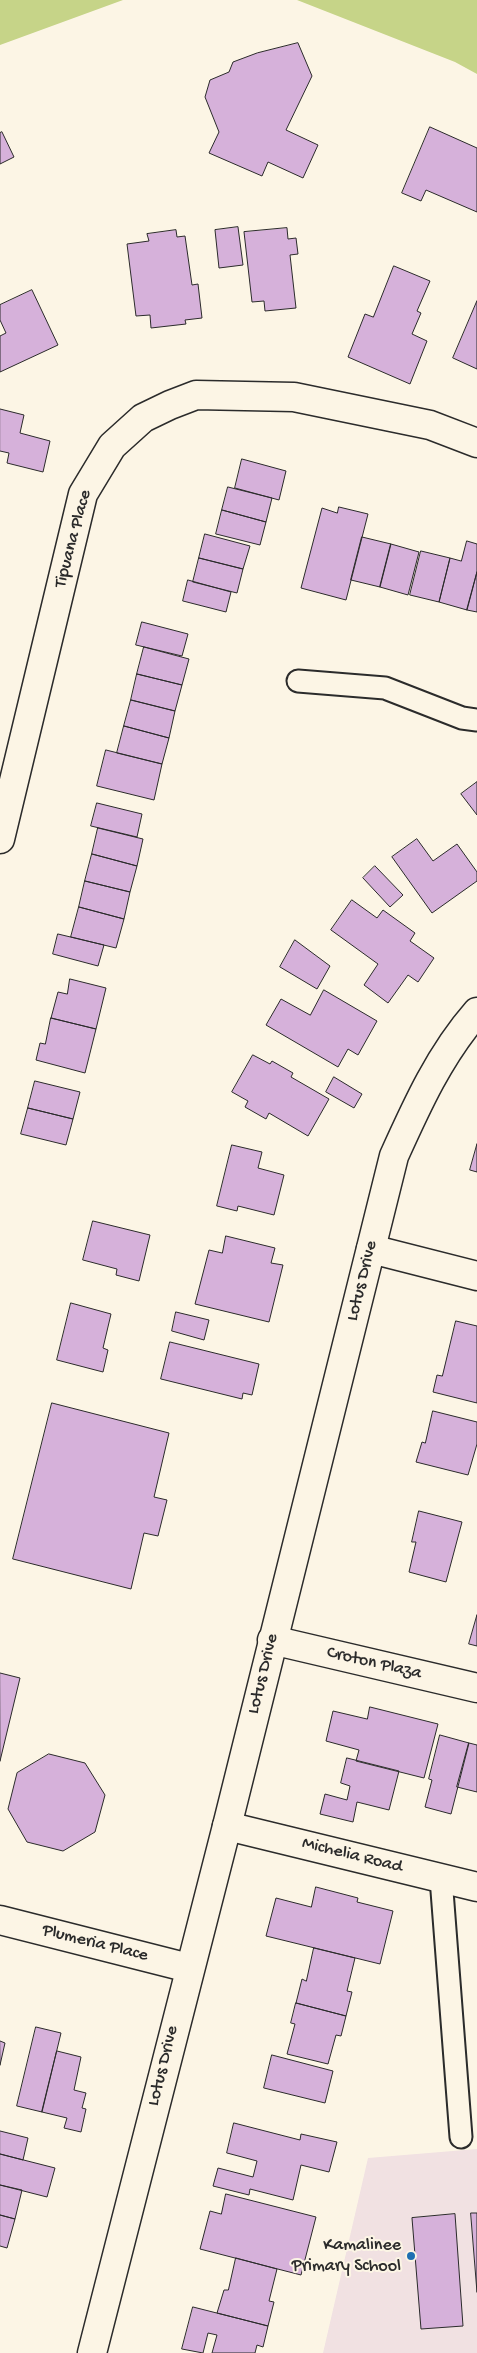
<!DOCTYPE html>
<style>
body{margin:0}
canvas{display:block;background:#fcf5e5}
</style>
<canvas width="477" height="2353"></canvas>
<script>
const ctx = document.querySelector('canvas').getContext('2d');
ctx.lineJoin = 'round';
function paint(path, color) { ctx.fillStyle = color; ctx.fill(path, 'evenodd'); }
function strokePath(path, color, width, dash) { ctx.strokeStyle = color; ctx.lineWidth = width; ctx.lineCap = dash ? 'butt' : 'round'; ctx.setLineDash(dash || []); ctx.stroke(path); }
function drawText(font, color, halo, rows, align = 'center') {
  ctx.font = font + ' "Gochi Hand",sans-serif'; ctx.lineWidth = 4; ctx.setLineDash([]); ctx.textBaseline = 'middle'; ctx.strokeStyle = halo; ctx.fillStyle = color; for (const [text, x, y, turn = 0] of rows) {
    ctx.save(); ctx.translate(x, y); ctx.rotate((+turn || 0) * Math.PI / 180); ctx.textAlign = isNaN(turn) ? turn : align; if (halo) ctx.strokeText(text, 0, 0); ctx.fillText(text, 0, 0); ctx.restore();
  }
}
paint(new Path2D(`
 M 477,2149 L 477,2353 L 323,2353 L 368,2158 Z`), '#f1e1e2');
paint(new Path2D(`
 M 0,0 L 123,0 L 0,45 Z
 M 297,0 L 477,0 L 477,74 L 455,62 Z`), '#c6d488');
const building = new Path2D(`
 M 298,43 L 312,76 L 286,130 L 318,145 L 303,178 L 268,162 L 262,176 L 209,153 L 219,132 L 205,97 L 210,80 L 229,72 L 233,62 L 257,53 Z
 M 430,127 L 477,148 L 477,212 L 426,190 L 421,201 L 402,193 Z
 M 2,132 L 14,157 L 0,164 L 0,133 Z
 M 238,227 L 243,265 L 219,268 L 215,230 Z
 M 287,228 L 288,239 L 296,238 L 298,254 L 290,255 L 296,308 L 265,311 L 264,301 L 252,302 L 244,232 Z
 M 176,230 L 177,237 L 185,236 L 192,285 L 198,284 L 202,318 L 185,320 L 186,324 L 151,328 L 150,315 L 136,316 L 127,244 L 149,241 L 147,234 Z
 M 394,266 L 430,281 L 417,311 L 421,313 L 412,334 L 427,341 L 410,384 L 348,357 L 365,314 L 373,317 Z
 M 32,290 L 58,345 L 0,372 L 0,336 L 6,333 L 0,320 L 0,305 Z
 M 477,301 L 477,369 L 453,358 Z
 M 0,409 L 24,415 L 20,433 L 50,441 L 43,472 L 7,463 L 9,453 L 0,451 Z
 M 242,459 L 286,471 L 279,500 L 235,488 Z
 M 228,487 L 272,498 L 266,522 L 222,510 Z
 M 339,507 L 368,514 L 346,600 L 301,588 L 322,508 L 337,513 Z
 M 222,510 L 266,522 L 260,545 L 216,534 Z
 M 205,534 L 250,546 L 243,569 L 199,558 Z
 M 362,537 L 391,544 L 380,587 L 351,580 Z
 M 467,541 L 477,544 L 477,572 L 467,610 L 439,602 L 450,558 L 461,561 Z
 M 391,544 L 419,552 L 408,595 L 380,587 Z
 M 421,551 L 450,558 L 439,602 L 410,595 Z
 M 199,558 L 243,569 L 237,593 L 193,582 Z
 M 477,572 L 477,612 L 467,610 Z
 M 188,580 L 231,592 L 226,612 L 183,601 Z
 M 142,622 L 188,634 L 182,656 L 136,645 Z
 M 144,647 L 189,659 L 182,685 L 137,674 Z
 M 137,674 L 182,685 L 175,711 L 131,700 Z
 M 131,700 L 175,711 L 169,738 L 124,726 Z
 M 124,726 L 169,738 L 162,764 L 117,753 Z
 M 106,750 L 162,764 L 154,800 L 97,786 Z
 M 477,782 L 477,815 L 461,794 Z
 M 97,803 L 142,814 L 137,837 L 91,826 Z
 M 98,828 L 143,839 L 137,866 L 92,854 Z
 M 417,839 L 433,861 L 457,844 L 477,872 L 477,881 L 432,913 L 392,857 Z
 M 92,854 L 137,866 L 130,892 L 85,881 Z
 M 375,866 L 403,895 L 390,907 L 363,878 Z
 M 85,881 L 130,892 L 124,919 L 79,907 Z
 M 352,900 L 377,918 L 383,910 L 415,933 L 410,941 L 434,958 L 418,982 L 408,975 L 388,1003 L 364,985 L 378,964 L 331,930 Z
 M 79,907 L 124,919 L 116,948 L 71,937 Z
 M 58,934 L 104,945 L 98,966 L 53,954 Z
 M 295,940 L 330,966 L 317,989 L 280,967 Z
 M 70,979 L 106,988 L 96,1029 L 51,1018 L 58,992 L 67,994 Z
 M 324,990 L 377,1021 L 358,1055 L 348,1049 L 338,1067 L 266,1025 L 281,999 L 310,1015 Z
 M 51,1018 L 96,1029 L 85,1073 L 36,1060 L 40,1043 L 45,1044 Z
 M 253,1055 L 270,1064 L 272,1061 L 293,1073 L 291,1077 L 329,1099 L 308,1136 L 269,1113 L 266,1119 L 245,1107 L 248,1101 L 232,1092 Z
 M 334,1077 L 362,1094 L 354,1108 L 326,1092 Z
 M 35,1081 L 80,1092 L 73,1119 L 28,1108 Z
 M 28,1108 L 73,1119 L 66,1145 L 21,1134 Z
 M 477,1144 L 477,1172 L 470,1170 Z
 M 232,1145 L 262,1152 L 258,1168 L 284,1175 L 274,1215 L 238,1206 L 237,1211 L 217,1206 Z
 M 93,1221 L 150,1235 L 139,1281 L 116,1275 L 117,1269 L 83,1260 Z
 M 226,1236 L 275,1248 L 271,1263 L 283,1265 L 269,1322 L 195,1304 L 209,1250 L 222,1253 Z
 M 71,1303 L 111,1314 L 103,1348 L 108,1350 L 103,1372 L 57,1360 Z
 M 176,1312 L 209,1320 L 204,1340 L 172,1331 Z
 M 456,1321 L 477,1326 L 477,1403 L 433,1392 L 437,1375 L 442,1376 Z
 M 170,1342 L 259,1364 L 252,1395 L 243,1393 L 242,1399 L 161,1379 Z
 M 52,1403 L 169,1433 L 154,1497 L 167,1500 L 158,1536 L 144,1533 L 131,1589 L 13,1559 Z
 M 433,1411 L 477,1422 L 477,1444 L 468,1475 L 416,1462 L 422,1442 L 425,1443 Z
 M 419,1511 L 462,1522 L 446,1582 L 409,1572 L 416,1542 L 412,1542 Z
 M 477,1615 L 477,1646 L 469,1644 Z
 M 0,1673 L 20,1678 L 0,1761 Z
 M 370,1707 L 438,1724 L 424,1778 L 356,1761 L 359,1750 L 326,1741 L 333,1711 L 367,1719 Z
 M 440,1735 L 469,1743 L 451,1814 L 425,1807 L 432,1780 L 429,1779 Z
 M 469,1743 L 477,1745 L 477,1792 L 457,1787 Z
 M 49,1754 L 85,1763 L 105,1795 L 95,1832 L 63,1851 L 27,1842 L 8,1809 L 17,1773 Z
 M 347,1758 L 399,1771 L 389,1810 L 357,1802 L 353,1822 L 320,1814 L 325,1794 L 347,1800 L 350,1786 L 341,1783 Z
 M 316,1887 L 358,1898 L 357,1902 L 393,1911 L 380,1964 L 266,1936 L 276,1898 L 311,1907 Z
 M 314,1948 L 355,1958 L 347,1991 L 352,1992 L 346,2016 L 296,2003 L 302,1979 L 306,1981 Z
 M 296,2003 L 346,2016 L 341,2036 L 336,2035 L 328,2064 L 287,2054 L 295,2024 L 291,2023 Z
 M 36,2027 L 61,2033 L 42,2112 L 17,2106 Z
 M 0,2041 L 5,2043 L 0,2065 Z
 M 57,2051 L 81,2057 L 74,2090 L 86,2093 L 82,2108 L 86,2109 L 81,2132 L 64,2128 L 67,2118 L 42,2112 Z
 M 272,2055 L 333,2071 L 325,2103 L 264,2088 Z
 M 234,2123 L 300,2140 L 301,2134 L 337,2142 L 329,2172 L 301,2165 L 293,2200 L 250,2189 L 249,2195 L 213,2186 L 218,2168 L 253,2177 L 257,2161 L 227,2153 Z
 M 0,2131 L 28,2138 L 23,2160 L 0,2154 Z
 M 0,2154 L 55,2168 L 47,2197 L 0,2185 Z
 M 0,2185 L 22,2190 L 15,2219 L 0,2215 Z
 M 226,2194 L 316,2217 L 301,2275 L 200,2249 L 210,2211 L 221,2214 Z
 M 471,2213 L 477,2213 L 477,2292 Z
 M 455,2214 L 463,2326 L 421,2329 L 412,2218 Z
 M 0,2215 L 15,2219 L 7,2248 L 0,2246 Z
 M 236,2258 L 277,2269 L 269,2301 L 274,2302 L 268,2326 L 217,2313 L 224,2290 L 228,2290 Z
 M 193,2307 L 268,2326 L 263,2347 L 257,2345 L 255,2353 L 212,2353 L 217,2335 L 208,2333 L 203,2353 L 182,2349 Z`);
paint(building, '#d6b1da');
strokePath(building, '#2b2b2b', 1);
const lane = new Path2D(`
 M 298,681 L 385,688 L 462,718 L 477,720
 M 441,1878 L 461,2137`);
const street = new Path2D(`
 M 0,839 L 83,494 L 112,446 L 143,418 L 170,405 L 196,395 L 294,397 L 430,425 L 477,443
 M 371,1249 L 477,1276
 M 272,1640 L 477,1688
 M 227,1826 L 477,1887
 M 0,1920 L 189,1968`);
const secondary = new Path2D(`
 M 92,2353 L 227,1826 L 394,1156 C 417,1105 440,1054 477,1012`);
strokePath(lane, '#2b2b2b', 25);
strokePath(street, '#2b2b2b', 31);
strokePath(secondary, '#2b2b2b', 31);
strokePath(lane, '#fcf5e5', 21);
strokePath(street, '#fcf5e5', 28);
strokePath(secondary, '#fcf5e5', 28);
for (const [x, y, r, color] of [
 [411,2256,5,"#1f6fb2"]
]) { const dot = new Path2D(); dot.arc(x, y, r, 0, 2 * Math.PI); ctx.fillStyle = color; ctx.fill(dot); strokePath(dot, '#fcf5e5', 2); }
drawText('18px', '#2b2b2b', '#fcf5e5', [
 ["Tipuana Place",74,539,-75],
 ["Lotus Drive",363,1281,-76],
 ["Croton Plaza",374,1664,13],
 ["Lotus Drive",264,1674,-76],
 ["Michelia Road",352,1856,14],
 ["Plumeria Place",95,1944,14],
 ["Lotus Drive",164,2066,-76]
]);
drawText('18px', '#2b2b2b', '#fcf5e5', [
 ["Kamalinee",401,2246],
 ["Primary School",401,2267]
], 'right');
</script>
